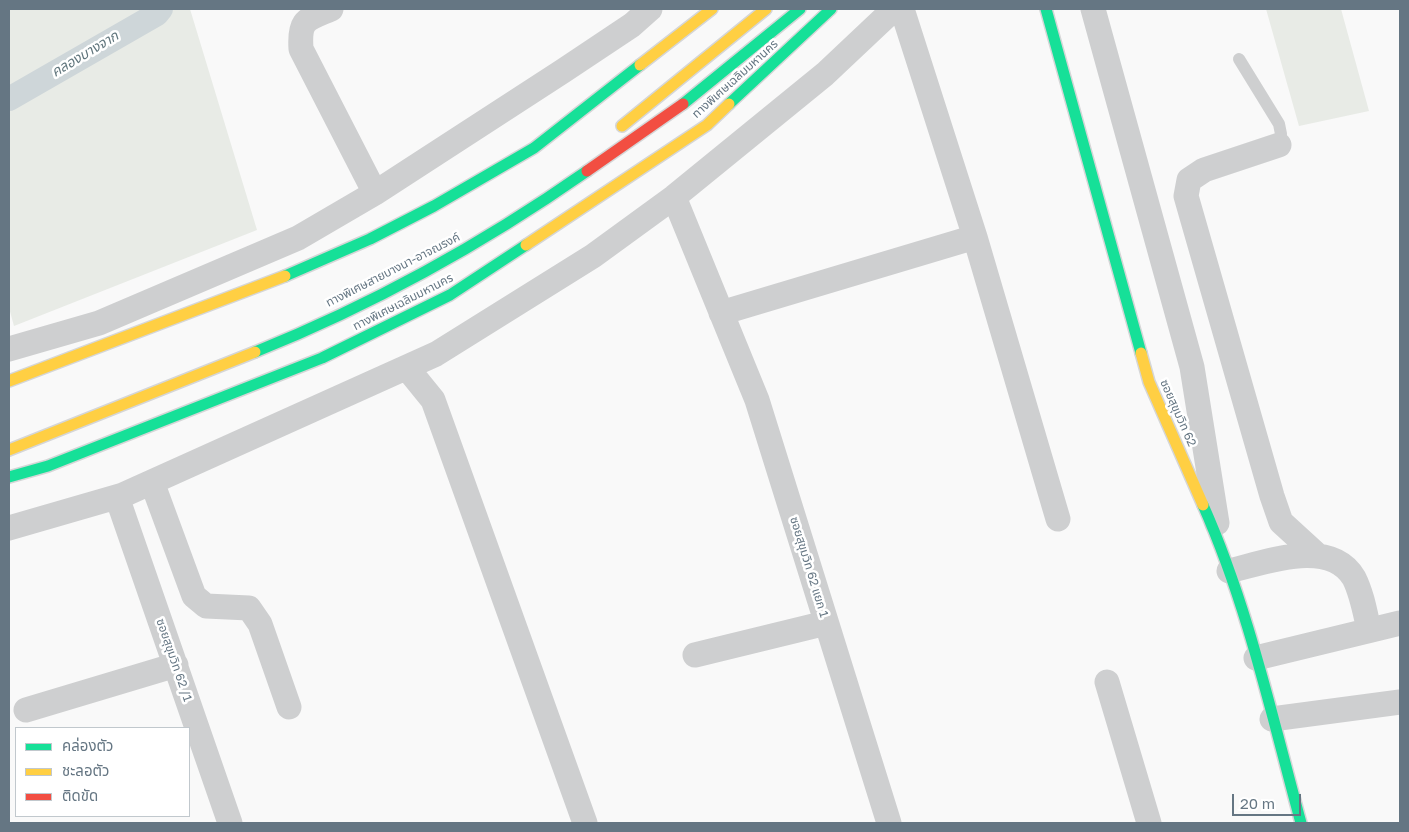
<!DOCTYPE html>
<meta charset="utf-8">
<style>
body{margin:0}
#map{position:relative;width:1409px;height:832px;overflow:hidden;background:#f9f9f9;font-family:"Golos Text","Noto Sans Thai",sans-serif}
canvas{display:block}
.frame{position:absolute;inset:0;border:10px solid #657683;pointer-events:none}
.legend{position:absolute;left:15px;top:727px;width:175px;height:90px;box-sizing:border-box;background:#fff;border:1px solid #c1c8cd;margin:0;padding:6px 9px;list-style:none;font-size:15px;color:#657683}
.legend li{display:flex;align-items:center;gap:10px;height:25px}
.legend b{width:25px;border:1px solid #c1c8cd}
.scale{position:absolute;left:1232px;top:794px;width:69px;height:22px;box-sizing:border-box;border:2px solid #657683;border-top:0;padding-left:6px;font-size:15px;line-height:18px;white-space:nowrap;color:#657683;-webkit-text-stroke:4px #fff;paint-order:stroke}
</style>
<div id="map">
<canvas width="1409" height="832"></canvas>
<div class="frame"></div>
<ul class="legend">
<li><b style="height:6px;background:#16e098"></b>คล่องตัว</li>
<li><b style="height:6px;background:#ffcf43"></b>ชะลอตัว</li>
<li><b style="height:6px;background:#f24e42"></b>ติดขัด</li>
</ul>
<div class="scale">20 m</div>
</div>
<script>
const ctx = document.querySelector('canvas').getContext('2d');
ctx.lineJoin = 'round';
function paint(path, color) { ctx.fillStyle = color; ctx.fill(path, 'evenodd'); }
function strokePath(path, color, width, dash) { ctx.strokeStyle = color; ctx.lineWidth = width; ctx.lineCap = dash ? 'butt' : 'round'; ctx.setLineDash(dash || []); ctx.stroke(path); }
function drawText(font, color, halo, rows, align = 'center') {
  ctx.font = font + ' "Golos Text","Noto Sans Thai",sans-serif'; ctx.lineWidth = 5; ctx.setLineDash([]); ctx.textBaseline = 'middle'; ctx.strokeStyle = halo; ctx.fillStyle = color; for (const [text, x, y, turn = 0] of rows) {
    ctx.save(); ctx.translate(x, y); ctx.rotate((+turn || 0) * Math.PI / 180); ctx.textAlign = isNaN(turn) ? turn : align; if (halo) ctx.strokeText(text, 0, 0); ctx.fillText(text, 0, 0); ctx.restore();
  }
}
paint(new Path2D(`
 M 9,9 L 190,9 L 257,230 L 14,326 L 9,308 Z
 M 1266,9 L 1341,9 L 1369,111 L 1299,126 Z`), '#e8ebe6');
strokePath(new Path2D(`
 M 9,99 L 157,14 L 161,9`), '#ced6d9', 24);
const fast = new Path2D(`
 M 1046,9 L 1141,353
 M 683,104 L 800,9
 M 729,104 L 831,9
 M 285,276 L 370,239 L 434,206 L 534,148 L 640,65
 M 255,352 C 372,305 484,243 587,171
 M 9,477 L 48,466 L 322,358 L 450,295 L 526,245
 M 1203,505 C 1248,606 1272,717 1301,823`);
const slow = new Path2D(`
 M 640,65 L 712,9
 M 622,126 L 766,9
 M 526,245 L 707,125 L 729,104
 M 1141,353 L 1149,382 L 1203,505
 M 9,381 L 285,276
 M 9,450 L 255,352`);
const jam = new Path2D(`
 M 587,171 L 683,104`);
strokePath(fast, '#d5d6d7', 14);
strokePath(slow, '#d5d6d7', 14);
strokePath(jam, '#d5d6d7', 14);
strokePath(new Path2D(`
 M 1239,59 L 1279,124 L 1281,134 L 1279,145`), '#cecfd0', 12);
strokePath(new Path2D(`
 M 331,9 C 306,20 299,19 301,49 L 375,193
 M 902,9 L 975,237 L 1058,519
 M 1093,9 L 1192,367 L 1217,523
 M 1279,145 L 1204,170 L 1189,180 L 1186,196 L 1272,496 L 1281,522 L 1316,554
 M 674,197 L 757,400 L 889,823
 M 721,313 L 975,237
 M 9,349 L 99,323 L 298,238 L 375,193 L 563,71 L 632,25 L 650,9
 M 407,368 L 433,400 L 585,823
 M 152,482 L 194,596 L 206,606 L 249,608 L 260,624 L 289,707
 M 117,497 L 230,823
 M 9,528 L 123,495 L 436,354 L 593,256 L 674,197 L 825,74 L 894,9
 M 1229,571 C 1264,563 1330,537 1354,578 C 1362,594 1365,612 1369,630
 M 695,655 L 826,623
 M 1256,658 L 1400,623
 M 1107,682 L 1149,823
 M 26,710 L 176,665
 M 1272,719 L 1400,702`), '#cecfd0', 25);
strokePath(fast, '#16e098', 11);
strokePath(slow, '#ffcf43', 11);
strokePath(jam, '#f24e42', 11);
drawText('12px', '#657683', '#fff', [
 ["ทางพิเศษเฉลิมมหานคร",735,79,-42],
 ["ทางพิเศษสายบางนา-อาจณรงค์",393,270,-27],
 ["ทางพิเศษเฉลิมมหานคร",403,302,-27],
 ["ซอยสุขุมวิท 62",1178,413,66],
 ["ซอยสุขุมวิท 62 แยก 1",809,567,73],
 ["ซอยสุขุมวิท 62 /1",174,660,71]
]);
drawText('italic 14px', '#60757c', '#fff', [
 ["คลองบางจาก",85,54,-31]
]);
</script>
